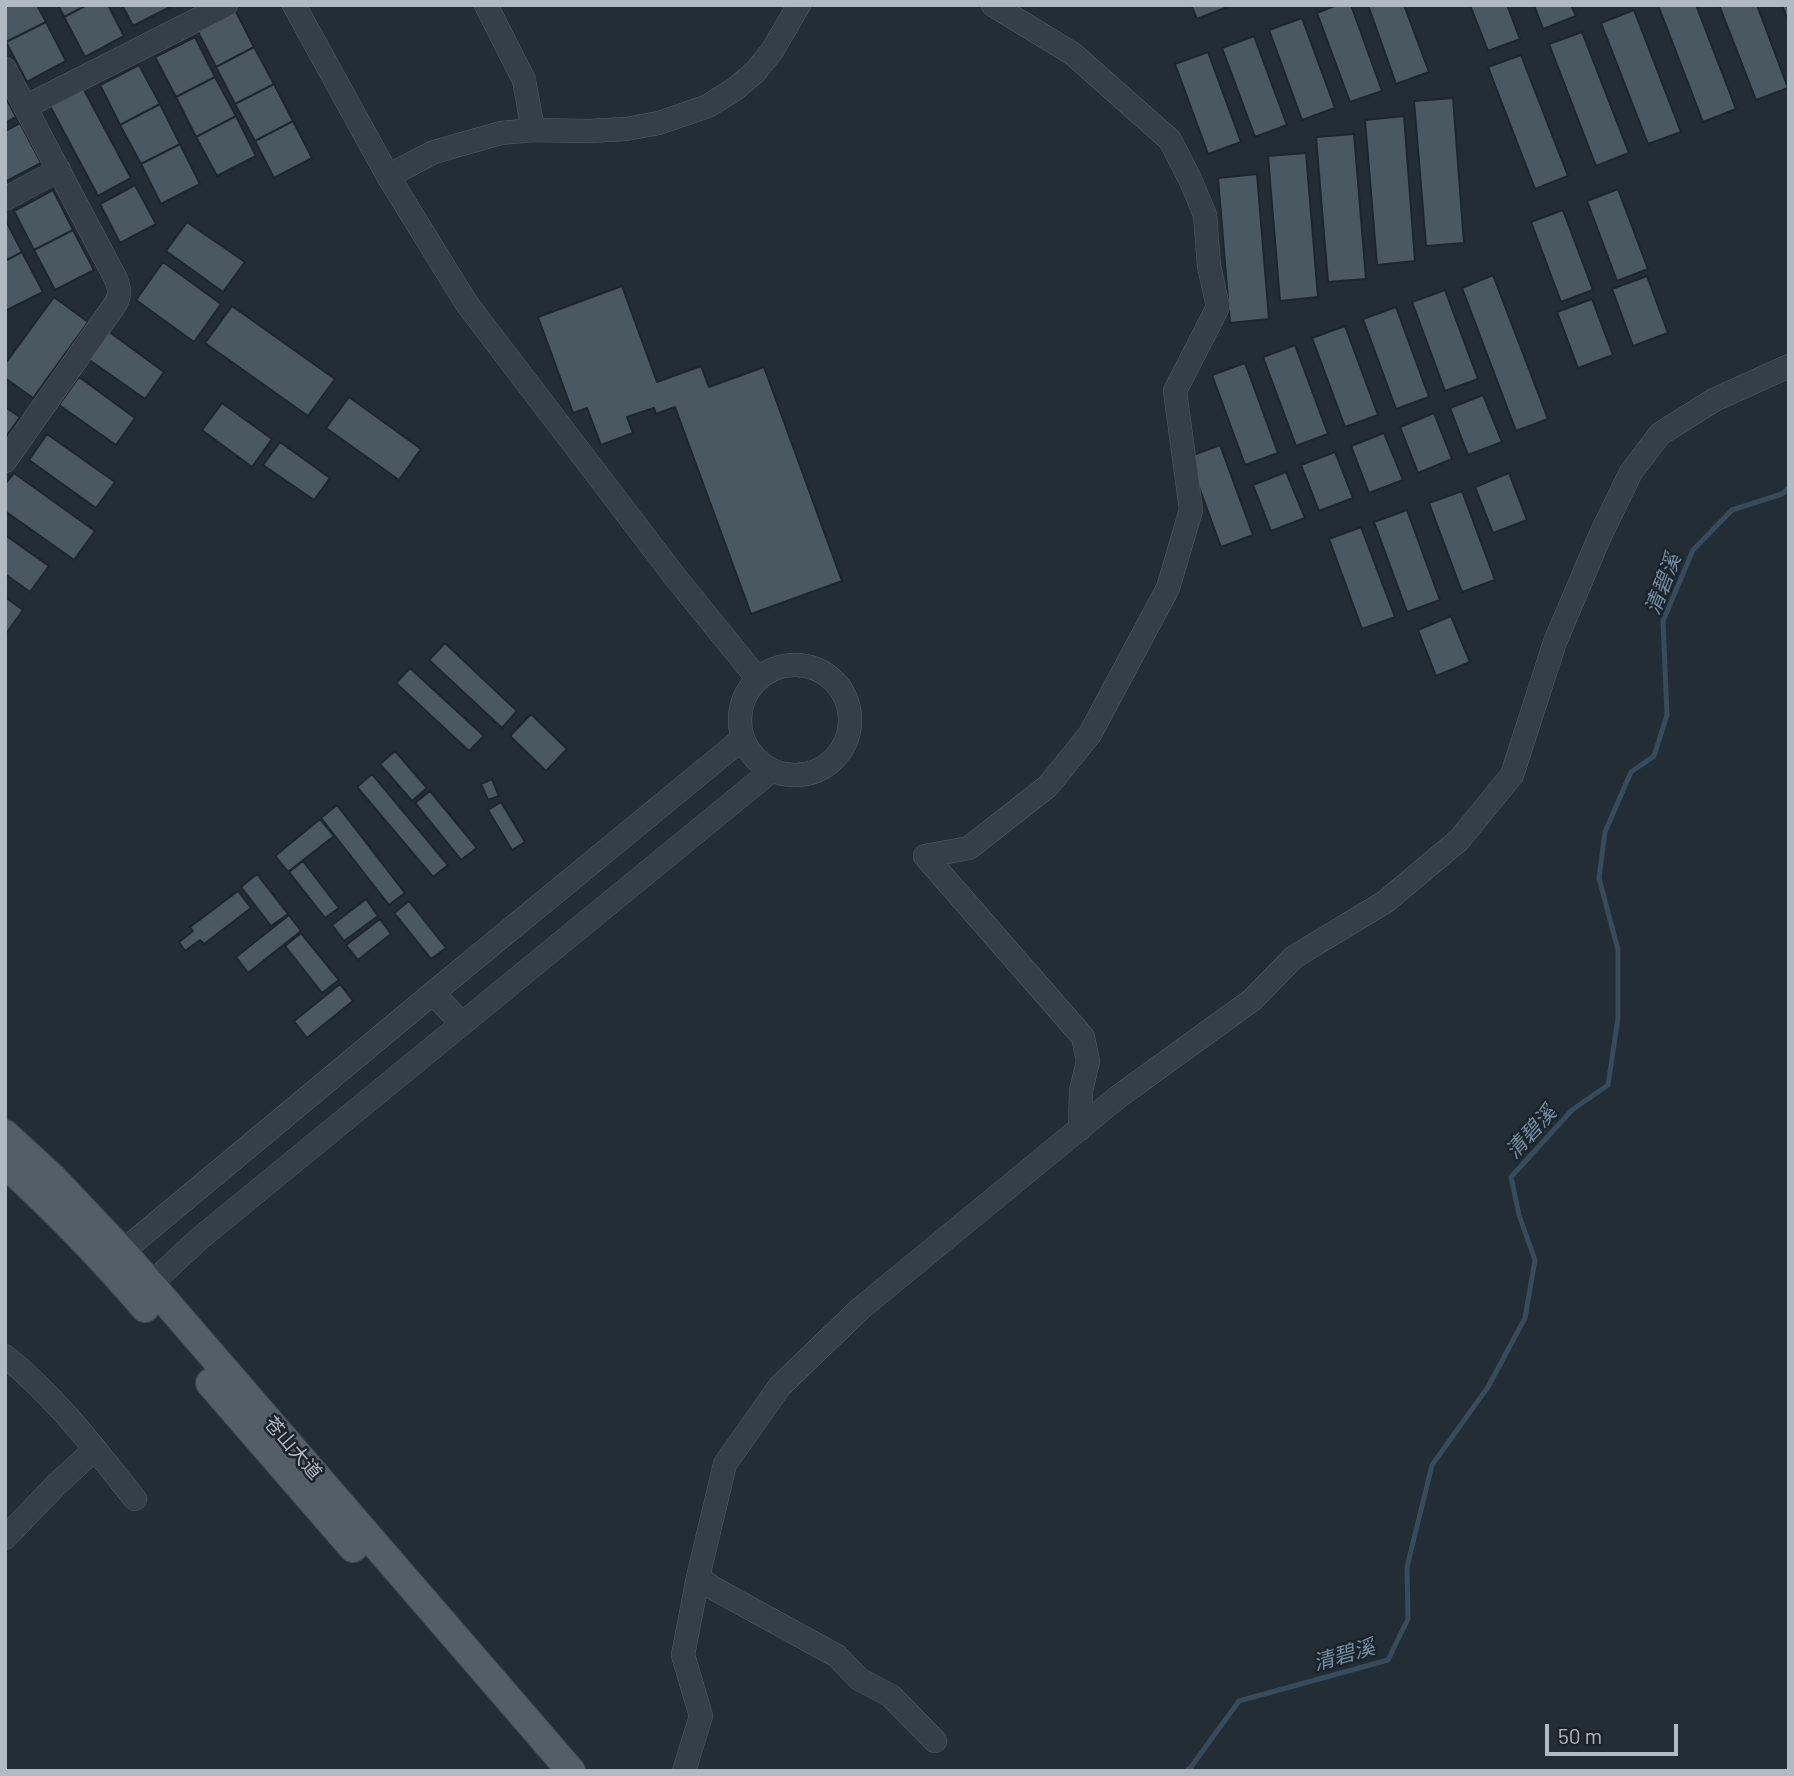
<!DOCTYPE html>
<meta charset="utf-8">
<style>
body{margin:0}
#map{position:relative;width:1794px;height:1776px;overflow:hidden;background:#222d36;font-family:Barlow,sans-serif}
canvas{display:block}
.frame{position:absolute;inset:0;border:7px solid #b0bac3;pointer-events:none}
.scale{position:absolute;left:1545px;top:1724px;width:133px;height:32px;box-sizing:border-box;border:4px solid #b0bac3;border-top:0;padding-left:9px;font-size:21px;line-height:24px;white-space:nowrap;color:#b0bac3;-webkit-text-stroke:5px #1b242b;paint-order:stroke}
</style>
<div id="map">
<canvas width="1794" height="1776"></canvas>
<div class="frame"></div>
<div class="scale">50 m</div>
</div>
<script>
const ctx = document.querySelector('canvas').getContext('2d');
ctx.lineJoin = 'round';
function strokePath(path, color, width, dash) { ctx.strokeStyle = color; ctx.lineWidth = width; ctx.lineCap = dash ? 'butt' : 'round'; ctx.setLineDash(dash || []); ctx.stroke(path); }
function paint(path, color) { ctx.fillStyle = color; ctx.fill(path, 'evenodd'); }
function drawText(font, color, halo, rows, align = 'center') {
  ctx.font = font + ' Barlow,"Noto Sans SC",sans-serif'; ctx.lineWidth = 5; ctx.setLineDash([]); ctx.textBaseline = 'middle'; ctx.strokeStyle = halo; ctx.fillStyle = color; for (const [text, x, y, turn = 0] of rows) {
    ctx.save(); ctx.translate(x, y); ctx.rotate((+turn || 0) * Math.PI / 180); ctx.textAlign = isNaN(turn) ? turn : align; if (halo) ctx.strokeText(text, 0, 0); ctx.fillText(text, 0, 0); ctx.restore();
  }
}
strokePath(new Path2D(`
 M 1186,1771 L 1191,1767 L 1239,1701 L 1388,1660 L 1408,1619 L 1407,1567 L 1432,1465 L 1488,1387 L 1525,1318 L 1535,1260 L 1519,1215 L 1511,1177 L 1572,1110 L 1608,1085 L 1618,1018 L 1618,950 L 1599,878 L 1605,832 L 1631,772 L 1654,756 L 1667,715 L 1663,621 L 1693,550 L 1732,510 L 1782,494 L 1789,488`), '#364b5c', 5);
const building = new Path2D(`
 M 5,5 L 37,5 L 46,22 L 6,42 Z
 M 58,5 L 87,5 L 64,17 Z
 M 87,5 L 108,5 L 124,36 L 85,57 L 64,17 Z
 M 122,5 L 172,5 L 172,6 L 133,26 Z
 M 1191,5 L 1230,5 L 1230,6 L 1197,19 Z
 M 1337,5 L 1351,5 L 1382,91 L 1350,102 L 1317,13 Z
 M 1368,5 L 1404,5 L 1429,72 L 1396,84 Z
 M 1470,5 L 1507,5 L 1520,39 L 1488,51 Z
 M 1534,5 L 1571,5 L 1576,16 L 1543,29 Z
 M 1658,5 L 1696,5 L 1736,109 L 1703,122 Z
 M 1719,5 L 1757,5 L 1788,88 L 1756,100 Z
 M 1782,5 L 1789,5 L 1789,23 Z
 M 235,10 L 254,47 L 216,67 L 197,30 Z
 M 1634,10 L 1681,132 L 1648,144 L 1601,23 Z
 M 1302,18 L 1335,108 L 1302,120 L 1269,30 Z
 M 46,22 L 66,61 L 27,82 L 6,42 Z
 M 1582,32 L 1629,153 L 1596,166 L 1549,44 Z
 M 1254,36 L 1287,125 L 1255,137 L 1222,48 Z
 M 195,37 L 215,77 L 176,97 L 155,57 Z
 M 254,47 L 274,84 L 235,104 L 216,67 Z
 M 1208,52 L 1241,142 L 1208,154 L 1175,64 Z
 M 1521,55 L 1568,176 L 1535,189 L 1488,67 Z
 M 139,65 L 160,104 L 120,125 L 100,85 Z
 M 215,77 L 236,116 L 196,137 L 176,97 Z
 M 274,84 L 293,121 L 255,141 L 235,104 Z
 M 83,88 L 131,178 L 98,196 L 50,106 Z
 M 5,96 L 16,117 L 5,123 Z
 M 1453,98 L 1464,243 L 1426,246 L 1414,101 Z
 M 160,104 L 180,144 L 141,164 L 120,125 Z
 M 236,116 L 256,156 L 217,176 L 196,137 Z
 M 1404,116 L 1415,261 L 1377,265 L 1365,120 Z
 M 293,121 L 312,158 L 274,178 L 255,141 Z
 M 20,123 L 41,163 L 5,182 L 5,131 Z
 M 1354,134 L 1366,279 L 1328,282 L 1316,137 Z
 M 180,144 L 200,184 L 161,204 L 141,164 Z
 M 1306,153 L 1318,297 L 1280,301 L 1268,156 Z
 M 1257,174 L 1269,319 L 1230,323 L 1218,178 Z
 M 135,185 L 156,224 L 120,243 L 100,204 Z
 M 1618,189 L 1648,269 L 1617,281 L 1587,201 Z
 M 53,190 L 73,230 L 34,250 L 14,211 Z
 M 1563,210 L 1593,290 L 1561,302 L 1531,222 Z
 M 5,219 L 22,252 L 5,261 Z
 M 187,222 L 245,262 L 223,292 L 166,251 Z
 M 73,230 L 94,270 L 55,290 L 34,250 Z
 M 22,252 L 43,292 L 5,311 L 5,261 Z
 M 163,262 L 221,304 L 194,342 L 136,300 Z
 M 1493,275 L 1548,419 L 1516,431 L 1462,288 Z
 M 1647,276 L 1668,333 L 1633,346 L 1612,289 Z
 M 622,286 L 657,382 L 701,366 L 709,387 L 764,367 L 842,581 L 751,614 L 675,407 L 656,414 L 654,408 L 627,417 L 633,433 L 601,445 L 587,408 L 573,413 L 538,317 Z
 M 1445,290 L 1478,379 L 1445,391 L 1412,302 Z
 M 54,297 L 88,322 L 33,398 L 5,378 L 5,364 Z
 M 1592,299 L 1613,355 L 1578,368 L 1557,312 Z
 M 232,306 L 335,379 L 308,416 L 205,343 Z
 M 1396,307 L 1429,397 L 1396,409 L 1363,319 Z
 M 1345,326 L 1378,415 L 1345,427 L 1312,338 Z
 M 108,331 L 164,372 L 145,399 L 88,359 Z
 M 1295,345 L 1328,434 L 1296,446 L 1263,357 Z
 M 1245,363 L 1278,453 L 1245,465 L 1212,375 Z
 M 79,377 L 135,418 L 116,445 L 59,405 Z
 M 1483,395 L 1502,442 L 1468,455 L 1450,408 Z
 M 349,397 L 421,449 L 399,480 L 326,428 Z
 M 222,403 L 272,439 L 252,467 L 202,430 Z
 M 5,407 L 20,417 L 5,438 Z
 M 1434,413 L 1452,459 L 1418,473 L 1400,427 Z
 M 1384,433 L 1403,480 L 1369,493 L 1351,446 Z
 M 47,434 L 115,482 L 96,508 L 29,460 Z
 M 280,442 L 330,478 L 314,500 L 263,465 Z
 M 1220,445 L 1253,535 L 1221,547 L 1188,457 Z
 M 1335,452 L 1353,498 L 1319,511 L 1301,465 Z
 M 1286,472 L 1305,518 L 1271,531 L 1253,485 Z
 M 14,473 L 95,531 L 74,560 L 5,511 L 5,484 Z
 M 1509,473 L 1527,520 L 1493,533 L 1475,487 Z
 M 1462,491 L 1495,580 L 1462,592 L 1429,503 Z
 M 1407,510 L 1440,600 L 1407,612 L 1374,522 Z
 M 1361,527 L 1395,617 L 1362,629 L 1329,539 Z
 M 5,535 L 49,566 L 30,592 L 5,574 Z
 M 5,597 L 23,610 L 5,635 Z
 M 1451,616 L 1470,662 L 1436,676 L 1418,630 Z
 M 445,643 L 517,711 L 502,728 L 429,660 Z
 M 410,668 L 484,736 L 469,751 L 396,683 Z
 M 531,714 L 567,749 L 546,771 L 510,736 Z
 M 395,751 L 427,788 L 412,801 L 380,764 Z
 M 372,774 L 448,865 L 433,877 L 357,787 Z
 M 492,779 L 499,796 L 488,800 L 481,784 Z
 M 430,791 L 477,848 L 461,860 L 415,803 Z
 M 501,802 L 525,842 L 512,850 L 488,810 Z
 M 337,805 L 405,893 L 389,905 L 321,818 Z
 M 320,819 L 334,836 L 288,872 L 275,856 Z
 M 303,861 L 339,908 L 325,918 L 289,872 Z
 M 257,874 L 288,914 L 271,926 L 241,887 Z
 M 238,891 L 251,908 L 204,944 L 200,940 L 185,951 L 179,942 L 193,931 L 190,927 Z
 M 366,899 L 378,916 L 344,941 L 332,925 Z
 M 409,901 L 446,948 L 431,959 L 394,913 Z
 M 289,915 L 301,931 L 248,973 L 236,957 Z
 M 380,919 L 391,934 L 358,960 L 346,945 Z
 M 301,933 L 339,980 L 322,993 L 285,946 Z
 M 340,984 L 353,1001 L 307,1038 L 294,1021 Z`);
paint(building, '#4a5862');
strokePath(building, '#1d262e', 2);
const minor = new Path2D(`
 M 294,5 L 388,176 L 467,304 L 676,578 L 758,679
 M 486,5 L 524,80 L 533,130
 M 5,69 L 116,279 C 120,290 121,296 114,306 L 5,461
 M 25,107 L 226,5
 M 388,176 L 434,152 L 501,133 L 533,130 L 589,131 L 626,129 L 659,123 L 708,106 L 735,89 L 755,72 L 772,51 L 799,5
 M 5,199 L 59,170
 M740 720a55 55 0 1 1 110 0a55 55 0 1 1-110 0Z
 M 925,856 L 969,848 L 1048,786 L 1090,734 L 1168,588 L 1191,510 L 1175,391 L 1218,307 L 1209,266 L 1205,215 L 1190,179 L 1170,140 L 1073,54 L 993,5
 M 925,856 L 1083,1037 L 1088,1061 L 1081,1091 L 1080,1129
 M 433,993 L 462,1024
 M 111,1261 L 433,993 L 742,739
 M 138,1296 L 199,1239 L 771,771
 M 5,1356 C 55,1396 95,1449 135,1499
 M 5,1538 L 57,1484 L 95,1449
 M 698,1577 L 713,1588 L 837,1656 L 859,1679 L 891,1696 L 935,1741
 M 684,1771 L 701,1716 L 683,1655 L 698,1577 L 725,1464 L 780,1386 L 860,1309 L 1118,1097 L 1252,1000 L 1294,957 L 1385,902 L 1459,840 L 1512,775 L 1555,642 L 1600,536 L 1631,472 L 1660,434 L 1714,400 L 1789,366`);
const major = new Path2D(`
 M 5,1134 L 53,1178 L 122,1251 L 571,1771
 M 5,1164 C 55,1209 101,1257 145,1308
 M 210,1383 L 353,1548`);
strokePath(minor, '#535d65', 24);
strokePath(major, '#3f4850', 30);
strokePath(minor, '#353f47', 23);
strokePath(major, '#535e67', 28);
drawText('19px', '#b0bac3', '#1b242b', [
 ["苍山大道",293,1448,49]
]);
drawText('italic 21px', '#728ea5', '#1b242b', [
 ["清碧溪",1663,584,-69],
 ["清碧溪",1531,1132,-48],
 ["清碧溪",1344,1655,-16]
]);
</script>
